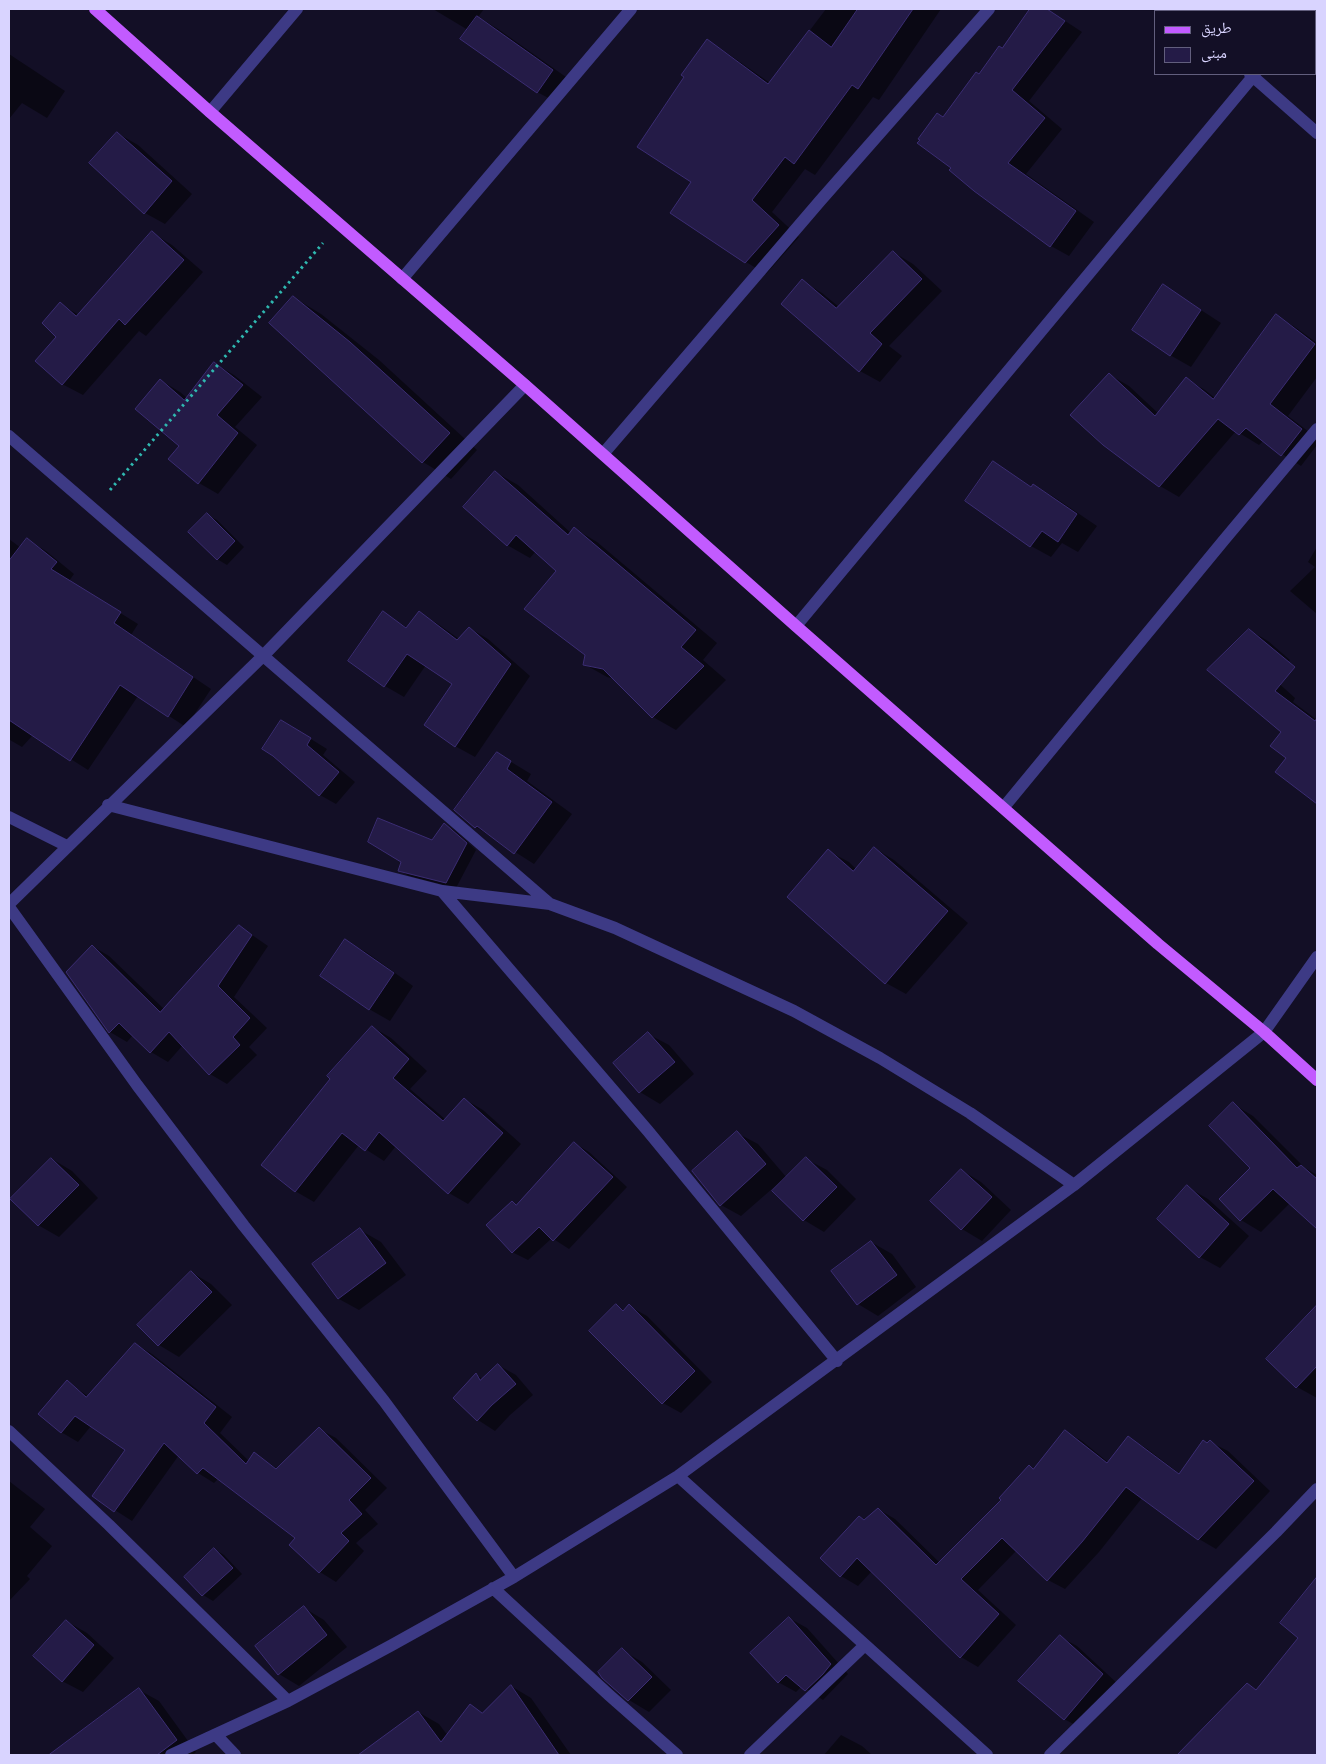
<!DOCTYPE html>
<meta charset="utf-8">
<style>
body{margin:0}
#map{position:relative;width:1326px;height:1764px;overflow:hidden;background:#130f26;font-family:"Golos Text","Noto Naskh Arabic",sans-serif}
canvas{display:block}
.frame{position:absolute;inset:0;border:10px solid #d9d4ff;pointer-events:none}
.legend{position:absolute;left:1154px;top:10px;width:162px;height:65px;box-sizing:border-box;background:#130f26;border:1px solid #625e7d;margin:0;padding:6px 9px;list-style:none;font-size:15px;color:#d9d4ff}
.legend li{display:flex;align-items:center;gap:10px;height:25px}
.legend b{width:25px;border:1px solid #625e7d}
</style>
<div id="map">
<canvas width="1326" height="1764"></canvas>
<div class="frame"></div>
<ul class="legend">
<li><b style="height:6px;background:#c25bff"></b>طريق</li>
<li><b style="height:14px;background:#241b47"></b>مبنى</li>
</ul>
</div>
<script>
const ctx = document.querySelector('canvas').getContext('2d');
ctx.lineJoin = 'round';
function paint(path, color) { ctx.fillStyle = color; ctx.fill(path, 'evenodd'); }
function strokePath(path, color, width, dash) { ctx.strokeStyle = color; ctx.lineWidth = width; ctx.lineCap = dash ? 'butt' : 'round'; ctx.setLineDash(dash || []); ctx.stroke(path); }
paint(new Path2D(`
 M 433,9 L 484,9 L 478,17 L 498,29 L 573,82 L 558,103 L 537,92 L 468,30 Z
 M 826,9 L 941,9 L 879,100 L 873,97 L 815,175 L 805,169 L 772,212 L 799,237 L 766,274 L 746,262 L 693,182 L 686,76 L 707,41 L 727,53 L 770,83 Z
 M 1031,9 L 1047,9 L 1082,32 L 1029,101 L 1062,129 L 1026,174 L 1094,222 L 1069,256 L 1051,246 L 975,190 L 953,167 L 944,119 L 1002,49 Z
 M 9,54 L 65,91 L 47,118 L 22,103 L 9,119 Z
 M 117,133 L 138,145 L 192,194 L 165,224 L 145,213 Z
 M 152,233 L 172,245 L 203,272 L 146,336 L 139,331 L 83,395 L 62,384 L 58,337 L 60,304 L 79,315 Z
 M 893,252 L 913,264 L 942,291 L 889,346 L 902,356 L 880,382 L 860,371 L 802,281 L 822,293 L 839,307 Z
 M 1164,286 L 1221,323 L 1191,367 L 1170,355 Z
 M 293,297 L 321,314 L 379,360 L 477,450 L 451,479 L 423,462 L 271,323 Z
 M 1276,316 L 1295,327 L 1317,343 L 1317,377 L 1288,416 L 1317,438 L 1317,445 L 1301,466 L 1282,454 L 1264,440 L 1259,445 L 1236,431 L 1179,497 L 1160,486 L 1110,375 L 1129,386 L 1159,414 L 1186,379 L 1205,390 L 1215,398 Z
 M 215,364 L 234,375 L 262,397 L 235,427 L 257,445 L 218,494 L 199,483 L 180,446 L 160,380 L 180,392 L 187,398 Z
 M 993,462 L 1032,487 L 1033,485 L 1054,497 L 1097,526 L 1078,552 L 1062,543 L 1051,557 L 1031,546 Z
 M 495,472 L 518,485 L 571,533 L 575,529 L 597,542 L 717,643 L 703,660 L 726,680 L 676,730 L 653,717 L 615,679 L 607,677 L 584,664 L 586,655 L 558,571 L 536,551 L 530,558 L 507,545 Z
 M 207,515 L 217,520 L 244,547 L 227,565 L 217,559 Z
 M 9,539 L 21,548 L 27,540 L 46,551 L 74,574 L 69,581 L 138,624 L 131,635 L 211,689 L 186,727 L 138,696 L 88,770 L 33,735 L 22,747 L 10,740 L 9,742 Z
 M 1317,547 L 1317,614 L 1290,591 L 1315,567 L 1308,562 Z
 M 383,613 L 408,628 L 419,613 L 438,624 L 459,639 L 469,628 L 488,639 L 530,676 L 475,757 L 455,746 L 454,684 L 426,665 L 404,697 L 385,686 Z
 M 1249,630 L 1268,641 L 1290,660 L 1274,679 L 1295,698 L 1293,702 L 1317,720 L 1317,802 L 1288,757 L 1282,732 Z
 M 298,731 L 327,749 L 323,755 L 355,782 L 336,804 L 320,795 Z
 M 498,754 L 531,774 L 527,781 L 572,814 L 534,864 L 476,827 L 456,810 Z
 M 444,825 L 454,830 L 476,850 L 456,888 L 409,876 L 399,870 L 403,862 L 432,841 Z
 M 874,848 L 894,860 L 968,923 L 906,994 L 886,983 L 828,851 L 849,862 L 856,869 Z
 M 239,926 L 268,946 L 234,997 L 267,1028 L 249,1047 L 257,1055 L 227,1084 L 210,1074 L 183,1045 L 168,1062 L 151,1052 L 133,1035 L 127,1042 L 110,1032 L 67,972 L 92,946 L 109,956 L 164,1009 Z
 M 345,941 L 366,952 L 413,986 L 390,1021 L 369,1009 Z
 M 372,1027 L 391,1038 L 427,1071 L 410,1089 L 446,1120 L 464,1099 L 483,1110 L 521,1144 L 468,1204 L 449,1193 L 396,1146 L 384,1161 L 359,1145 L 314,1202 L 295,1191 Z
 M 648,1034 L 669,1045 L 694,1074 L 660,1104 L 640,1092 L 615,1063 Z
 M 1233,1104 L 1253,1116 L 1305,1168 L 1317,1175 L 1317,1227 L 1290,1203 L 1261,1232 L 1241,1220 L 1221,1199 L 1251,1168 Z
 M 737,1133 L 758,1144 L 787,1178 L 806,1159 L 827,1170 L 856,1199 L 824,1232 L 804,1220 L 781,1181 L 741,1216 L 721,1205 Z
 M 574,1143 L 589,1152 L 627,1187 L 569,1249 L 552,1238 L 528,1260 L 512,1252 L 512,1202 L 517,1205 Z
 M 52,1159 L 72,1171 L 98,1198 L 59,1237 L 38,1225 Z
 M 961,1170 L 981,1182 L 1011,1210 L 982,1241 L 962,1229 L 932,1201 Z
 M 1187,1187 L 1208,1199 L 1249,1236 L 1220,1268 L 1200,1257 Z
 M 360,1230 L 381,1242 L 406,1275 L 359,1310 L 339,1299 L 314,1264 Z
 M 871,1242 L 892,1254 L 916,1287 L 878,1316 L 858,1304 Z
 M 191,1272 L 211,1284 L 232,1305 L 179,1357 L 159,1345 L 139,1325 Z
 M 617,1306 L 625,1311 L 629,1306 L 647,1316 L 712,1382 L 681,1413 L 663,1403 L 620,1359 Z
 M 1308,1316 L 1317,1321 L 1317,1398 L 1297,1387 L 1268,1359 Z
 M 135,1344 L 152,1354 L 232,1417 L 220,1433 L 249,1461 L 255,1454 L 278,1469 L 319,1429 L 336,1438 L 387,1488 L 365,1510 L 378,1524 L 356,1543 L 364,1551 L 336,1582 L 320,1572 L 297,1538 L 219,1478 L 214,1483 L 198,1473 L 179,1455 L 132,1521 L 93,1496 L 126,1450 L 91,1426 L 78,1442 L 61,1432 L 67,1382 L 88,1396 Z
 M 498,1365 L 516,1375 L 533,1395 L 510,1415 L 495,1431 L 478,1420 L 476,1375 L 483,1379 Z
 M 1065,1431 L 1082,1441 L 1109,1463 L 1128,1438 L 1146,1448 L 1180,1474 L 1210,1442 L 1228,1451 L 1270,1491 L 1216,1549 L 1199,1539 L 1142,1498 L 1099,1552 L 1065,1589 L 1048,1580 L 1017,1550 L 978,1590 L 1016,1625 L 978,1667 L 961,1657 L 872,1571 L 858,1586 L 841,1576 L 860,1517 L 865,1520 L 878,1509 L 895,1519 L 940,1563 L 1034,1470 Z
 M 9,1481 L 45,1509 L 30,1527 L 52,1546 L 27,1576 L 30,1579 L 9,1601 Z
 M 214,1549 L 224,1555 L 242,1574 L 213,1601 L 203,1595 L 186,1577 Z
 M 1317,1579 L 1317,1707 L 1272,1672 L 1300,1637 L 1282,1622 Z
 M 304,1608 L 324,1620 L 347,1647 L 299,1686 L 279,1674 Z
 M 789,1618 L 807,1628 L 848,1674 L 823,1700 L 802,1686 L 796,1692 L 778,1682 Z
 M 66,1621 L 87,1633 L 114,1658 L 83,1692 L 62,1681 Z
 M 1060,1637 L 1077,1646 L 1118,1684 L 1081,1728 L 1064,1719 Z
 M 622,1650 L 642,1662 L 671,1690 L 649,1712 L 629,1700 L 603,1677 Z
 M 511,1686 L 531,1698 L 571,1755 L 360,1755 L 418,1712 L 439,1724 L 448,1736 L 471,1706 L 484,1714 Z
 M 139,1690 L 159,1701 L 196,1752 L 193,1755 L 63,1755 L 59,1749 Z
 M 1229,1704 L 1281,1741 L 1267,1755 L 1179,1755 Z
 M 841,1735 L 862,1746 L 872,1755 L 824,1755 Z`), '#0007');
const building = new Path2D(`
 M 858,9 L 913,9 L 858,89 L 852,85 L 794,164 L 785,157 L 752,200 L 779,225 L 745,263 L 670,213 L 691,182 L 637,147 L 684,77 L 681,75 L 707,39 L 768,84 L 809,30 L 831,47 Z
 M 1030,9 L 1047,9 L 1065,21 L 1012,90 L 1045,118 L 1008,163 L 1076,211 L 1050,247 L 974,191 L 949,170 L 951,168 L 917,143 L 920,140 L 918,139 L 937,113 L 943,117 L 976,72 L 979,74 L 999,46 L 1002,48 Z
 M 477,16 L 553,70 L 537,93 L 460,39 Z
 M 117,132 L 172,181 L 144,214 L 89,163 Z
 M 152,231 L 184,260 L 125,325 L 119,319 L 62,385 L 35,361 L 56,337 L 42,323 L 60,302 L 76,316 Z
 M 893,251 L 922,279 L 870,333 L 882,344 L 859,372 L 781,304 L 802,279 L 836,308 Z
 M 1163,284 L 1201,310 L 1170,356 L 1132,330 Z
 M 293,296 L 350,342 L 450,433 L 422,463 L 269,323 Z
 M 1276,314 L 1315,344 L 1270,404 L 1302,429 L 1281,456 L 1246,428 L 1239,435 L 1218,419 L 1159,487 L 1103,445 L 1070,415 L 1109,373 L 1155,416 L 1186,377 L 1213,399 Z
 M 214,362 L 243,385 L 217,415 L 238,433 L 198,484 L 168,459 L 179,446 L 135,409 L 160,379 L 184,400 Z
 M 993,461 L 1031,487 L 1033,484 L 1077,514 L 1058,542 L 1042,531 L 1030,547 L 965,501 Z
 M 495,471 L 568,535 L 574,527 L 696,630 L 681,647 L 704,666 L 652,718 L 603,669 L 583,665 L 585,655 L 524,609 L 556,571 L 516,535 L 507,546 L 463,507 Z
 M 207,513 L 235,541 L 217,560 L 188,532 Z
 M 27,538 L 57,562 L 51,569 L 121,612 L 114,623 L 193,677 L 168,717 L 120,685 L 70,761 L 9,720 L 9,561 Z
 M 383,611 L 406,628 L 419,611 L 457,640 L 469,627 L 511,664 L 455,747 L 424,725 L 452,684 L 407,654 L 384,687 L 348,661 Z
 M 1249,629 L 1295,667 L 1275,691 L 1315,721 L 1317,718 L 1317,804 L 1275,772 L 1286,758 L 1270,746 L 1281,732 L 1207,670 Z
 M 281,720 L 311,738 L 307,745 L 339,772 L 319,796 L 273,756 L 262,749 Z
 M 497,752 L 511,761 L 507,769 L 552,802 L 514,854 L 477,826 L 475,828 L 454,810 Z
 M 378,818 L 432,840 L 444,823 L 467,843 L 446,883 L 398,871 L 401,862 L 368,842 Z
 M 874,847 L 948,911 L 885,984 L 787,897 L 828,849 L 853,871 Z
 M 239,925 L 252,935 L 218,986 L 250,1018 L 233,1037 L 240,1045 L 209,1075 L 169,1032 L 150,1053 L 119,1023 L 109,1033 L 66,972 L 92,945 L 160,1012 Z
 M 345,939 L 394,973 L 369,1010 L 320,976 Z
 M 372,1026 L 409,1059 L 393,1078 L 443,1121 L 464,1098 L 503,1133 L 448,1194 L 379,1132 L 365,1151 L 342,1133 L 295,1192 L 261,1165 L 330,1079 L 327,1076 Z
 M 648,1032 L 675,1062 L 639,1093 L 613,1063 Z
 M 1233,1102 L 1297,1168 L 1301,1165 L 1317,1179 L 1317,1229 L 1273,1189 L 1240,1221 L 1219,1199 L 1250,1168 L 1209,1126 Z
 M 737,1131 L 766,1164 L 720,1206 L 692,1171 Z
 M 574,1142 L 613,1177 L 553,1241 L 539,1227 L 512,1253 L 486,1225 L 512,1201 L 516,1205 Z
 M 806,1157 L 837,1187 L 803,1221 L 772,1191 Z
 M 51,1158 L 79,1185 L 38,1226 L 10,1199 Z
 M 961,1169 L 992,1197 L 961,1230 L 930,1201 Z
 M 1187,1185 L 1229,1224 L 1199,1258 L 1157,1219 Z
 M 360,1228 L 386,1263 L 338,1299 L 312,1264 Z
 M 871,1241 L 897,1275 L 857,1305 L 831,1271 Z
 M 191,1271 L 212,1292 L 158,1346 L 137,1325 Z
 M 616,1304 L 623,1311 L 629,1304 L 695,1371 L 662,1404 L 589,1331 Z
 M 1317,1305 L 1317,1366 L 1296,1388 L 1266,1359 Z
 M 135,1343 L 216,1407 L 204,1423 L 246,1464 L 254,1452 L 276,1469 L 319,1427 L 371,1478 L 349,1500 L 362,1514 L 341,1533 L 349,1541 L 319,1573 L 289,1545 L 295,1538 L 203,1468 L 197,1474 L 164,1443 L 114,1512 L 92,1496 L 125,1450 L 75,1416 L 61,1433 L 38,1414 L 67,1380 L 86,1397 Z
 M 498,1364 L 516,1384 L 492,1405 L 477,1421 L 453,1398 L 476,1373 L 480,1380 Z
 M 1065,1430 L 1107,1463 L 1128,1436 L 1179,1474 L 1203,1440 L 1207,1443 L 1210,1440 L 1254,1481 L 1198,1540 L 1126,1487 L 1082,1542 L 1047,1581 L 1002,1538 L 961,1579 L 999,1614 L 960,1658 L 857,1558 L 840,1577 L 820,1558 L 859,1516 L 864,1520 L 878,1508 L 936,1565 L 1001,1500 L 999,1498 L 1029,1465 L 1033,1469 Z
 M 214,1548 L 233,1568 L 202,1596 L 184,1577 Z
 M 1317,1577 L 1317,1755 L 1177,1755 L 1247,1683 L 1256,1690 L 1298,1638 L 1280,1623 Z
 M 304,1606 L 327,1635 L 278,1675 L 255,1646 Z
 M 789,1617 L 831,1664 L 823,1674 L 805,1691 L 786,1675 L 778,1683 L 750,1653 Z
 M 66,1620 L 94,1645 L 62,1682 L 33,1656 Z
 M 1060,1635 L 1103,1674 L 1064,1720 L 1018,1681 Z
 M 622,1648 L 652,1677 L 628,1701 L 602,1678 L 598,1672 Z
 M 511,1685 L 559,1755 L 358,1755 L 418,1711 L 441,1742 L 470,1704 L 482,1713 Z
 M 139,1688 L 177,1740 L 157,1755 L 49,1755 Z`);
paint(building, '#241b47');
strokePath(building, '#3b2d73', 1);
strokePath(new Path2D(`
 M 110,490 L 323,243`), '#2fb8b0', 3, [2.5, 4]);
strokePath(new Path2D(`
 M 1177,9 L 1179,11
 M 1310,11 L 1313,9
 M 1250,74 L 1317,133
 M 210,112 L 297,9
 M 402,279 L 631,9
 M 9,436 L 550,904
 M 603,454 L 820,201 L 989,9
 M 796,626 L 1255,74
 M 108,805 L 442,891 L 550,904 L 615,928 L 794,1011 L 880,1058 L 970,1113 L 1074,1185
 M 1004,807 L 1224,540 L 1317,429
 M 9,817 L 67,846
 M 442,891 L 648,1131 L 837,1361
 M 9,904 L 264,655 L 525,385
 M 9,907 L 137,1085 L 244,1226 L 384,1401 L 514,1577
 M 9,1431 L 109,1525 L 288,1701
 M 678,1476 L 987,1755
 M 493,1588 L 609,1695 L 677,1755
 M 216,1735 L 235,1755
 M 171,1755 L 288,1701 L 392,1645 L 514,1577 L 678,1476 L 1074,1185 L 1264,1032 L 1317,957
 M 750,1755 L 865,1645
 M 1050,1755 L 1276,1532 L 1317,1489`), '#3d3a85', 12);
strokePath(new Path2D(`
 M 95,9 L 210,112 L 525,385 L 796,626 L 1158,944 L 1264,1032 L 1317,1080`), '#c25bff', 12);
</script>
